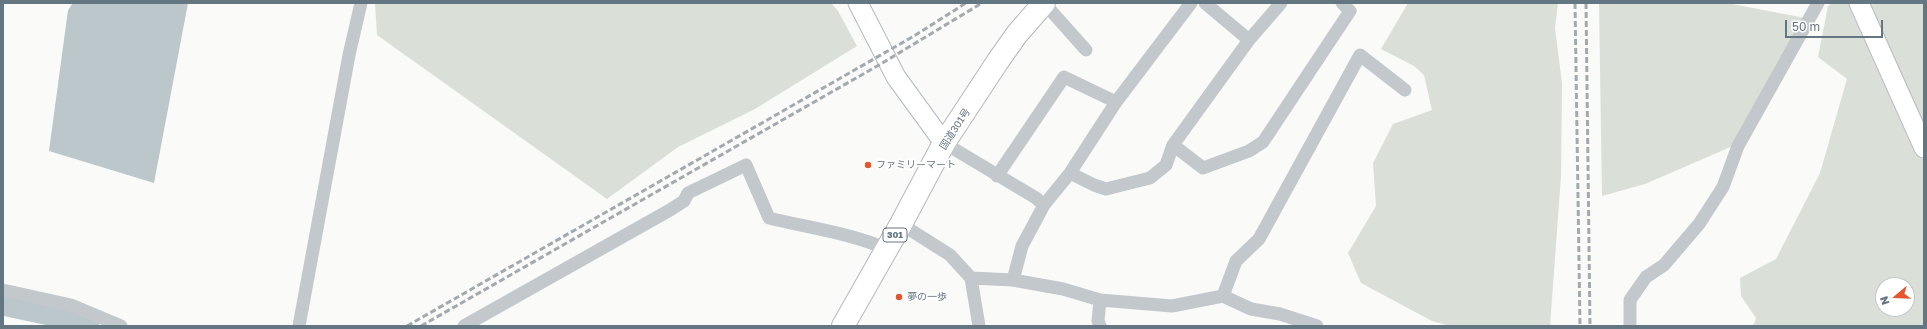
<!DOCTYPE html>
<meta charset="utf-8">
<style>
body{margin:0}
#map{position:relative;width:1927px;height:329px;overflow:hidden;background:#fafaf8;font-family:"Golos Text",sans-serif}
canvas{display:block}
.frame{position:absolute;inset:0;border:4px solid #657683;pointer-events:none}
.north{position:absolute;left:1875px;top:277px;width:40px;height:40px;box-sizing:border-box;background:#fff;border:1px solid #c1c8cd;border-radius:50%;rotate:251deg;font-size:11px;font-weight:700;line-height:16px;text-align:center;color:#657683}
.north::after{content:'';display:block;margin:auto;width:14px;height:18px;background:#e4572e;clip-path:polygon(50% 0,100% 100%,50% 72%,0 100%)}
.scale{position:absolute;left:1785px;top:20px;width:98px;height:18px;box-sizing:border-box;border:2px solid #657683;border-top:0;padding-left:5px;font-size:12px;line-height:14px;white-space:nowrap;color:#657683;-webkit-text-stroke:3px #fff;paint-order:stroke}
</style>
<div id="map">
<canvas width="1927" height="329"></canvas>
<div class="frame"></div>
<div class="north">N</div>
<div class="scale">50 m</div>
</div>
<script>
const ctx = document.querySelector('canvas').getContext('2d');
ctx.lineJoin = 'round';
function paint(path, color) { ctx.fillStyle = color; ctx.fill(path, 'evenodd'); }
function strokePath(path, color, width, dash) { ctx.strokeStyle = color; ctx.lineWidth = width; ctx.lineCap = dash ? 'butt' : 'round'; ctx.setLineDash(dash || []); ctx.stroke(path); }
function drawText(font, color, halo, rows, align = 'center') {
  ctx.font = font + ' "Golos Text","Noto Sans JP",sans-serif'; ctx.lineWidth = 4; ctx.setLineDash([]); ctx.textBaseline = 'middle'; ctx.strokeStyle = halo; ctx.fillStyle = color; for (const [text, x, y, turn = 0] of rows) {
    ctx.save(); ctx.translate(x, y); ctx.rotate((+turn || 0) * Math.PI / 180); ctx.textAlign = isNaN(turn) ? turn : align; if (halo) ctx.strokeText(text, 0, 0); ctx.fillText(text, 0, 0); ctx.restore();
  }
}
paint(new Path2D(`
 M 375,3 L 831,3 L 838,11 L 857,46 L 755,109 L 678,147 L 607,199 L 377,35 Z
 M 1408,3 L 1558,3 L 1555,28 L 1562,83 L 1561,176 L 1550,326 L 1450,326 L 1432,321 L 1361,283 L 1348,253 L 1376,206 L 1373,163 L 1393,124 L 1432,110 L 1424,75 L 1414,66 L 1381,49 Z
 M 1599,3 L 1727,3 L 1805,18 L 1733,146 L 1645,184 L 1602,196 Z
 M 1832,3 L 1924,3 L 1924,326 L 1753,326 L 1756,318 L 1741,296 L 1740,278 L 1776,259 L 1820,173 L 1847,79 L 1818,57 L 1828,6 ZM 1883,285 L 1907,285 L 1907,309 L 1883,309 Z`), '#dadfd7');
paint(new Path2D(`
 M 73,3 L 188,3 L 154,183 L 49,151 L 68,10 Z`), '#bbc7cb');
strokePath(new Path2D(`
 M 3,304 L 54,315 L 88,326`), '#bbc7cb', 23);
const secondary = new Path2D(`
 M 858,3 L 896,77 L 944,143
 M 1859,3 L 1924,148`);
const highway = new Path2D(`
 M 843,326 L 901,224 L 944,143 L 998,61 L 1017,34 L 1044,3`);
strokePath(secondary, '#b3babf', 21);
strokePath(highway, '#b4b9bd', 24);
strokePath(new Path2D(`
 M 1044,3 L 1086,50
 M 1205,3 L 1249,40
 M 944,143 L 1036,198 L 1044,205
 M 1173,145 L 1203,168 L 1249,151 L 1263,142 L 1350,11 L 1342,3
 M 1070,173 L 1094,185 L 1106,189 L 1150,178 L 1166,165 L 1173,145 L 1249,40 L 1281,3
 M 997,176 L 1064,77 L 1116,102
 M 901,224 L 950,255 L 971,278 L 979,326
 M 971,278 L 1013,280 L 1063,289 L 1100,300 L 1172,306 L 1223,296 L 1251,309 L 1280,314 L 1317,326
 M 1013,280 L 1022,246 L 1044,205 L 1070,173 L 1116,102 L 1191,3
 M 3,290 L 71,305 L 121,326
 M 1223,296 L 1236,261 L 1259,239 L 1360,55 L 1405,90
 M 299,326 L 349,55 L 361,3
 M 464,326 L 670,210 L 684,201 L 688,193 L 746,165 L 769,218 C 809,228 850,233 887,249
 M 1100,326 L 1098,321 L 1100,300
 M 1630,326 L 1630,300 L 1646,277 L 1664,265 L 1699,224 L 1723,187 L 1738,146 L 1818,3`), '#c3c8cc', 13);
strokePath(secondary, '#fff', 19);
strokePath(highway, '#fff', 22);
strokePath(new Path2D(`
 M 1575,3 L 1580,326
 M 1586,3 L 1590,326
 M 407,326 L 914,36 L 966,3
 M 421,326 L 879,65 L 982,3`), '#a2aab0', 3, [6, 3]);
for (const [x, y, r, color] of [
 [868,165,4,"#e4572e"],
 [899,297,4,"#e4572e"]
]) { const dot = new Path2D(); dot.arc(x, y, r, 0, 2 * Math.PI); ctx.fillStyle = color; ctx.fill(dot); strokePath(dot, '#fff', 1.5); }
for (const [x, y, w] of [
 [895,235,24]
]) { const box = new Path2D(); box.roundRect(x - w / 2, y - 7, w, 14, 3); ctx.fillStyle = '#fff'; ctx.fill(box); strokePath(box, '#657683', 1); }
drawText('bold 9px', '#657683', null, [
 ["301",895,235]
]);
drawText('10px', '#657683', '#fff', [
 ["国道301号",955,129,-57]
]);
drawText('10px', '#657683', '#fff', [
 ["ファミリーマート",876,165],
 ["夢の一歩",907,297]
], 'left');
</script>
